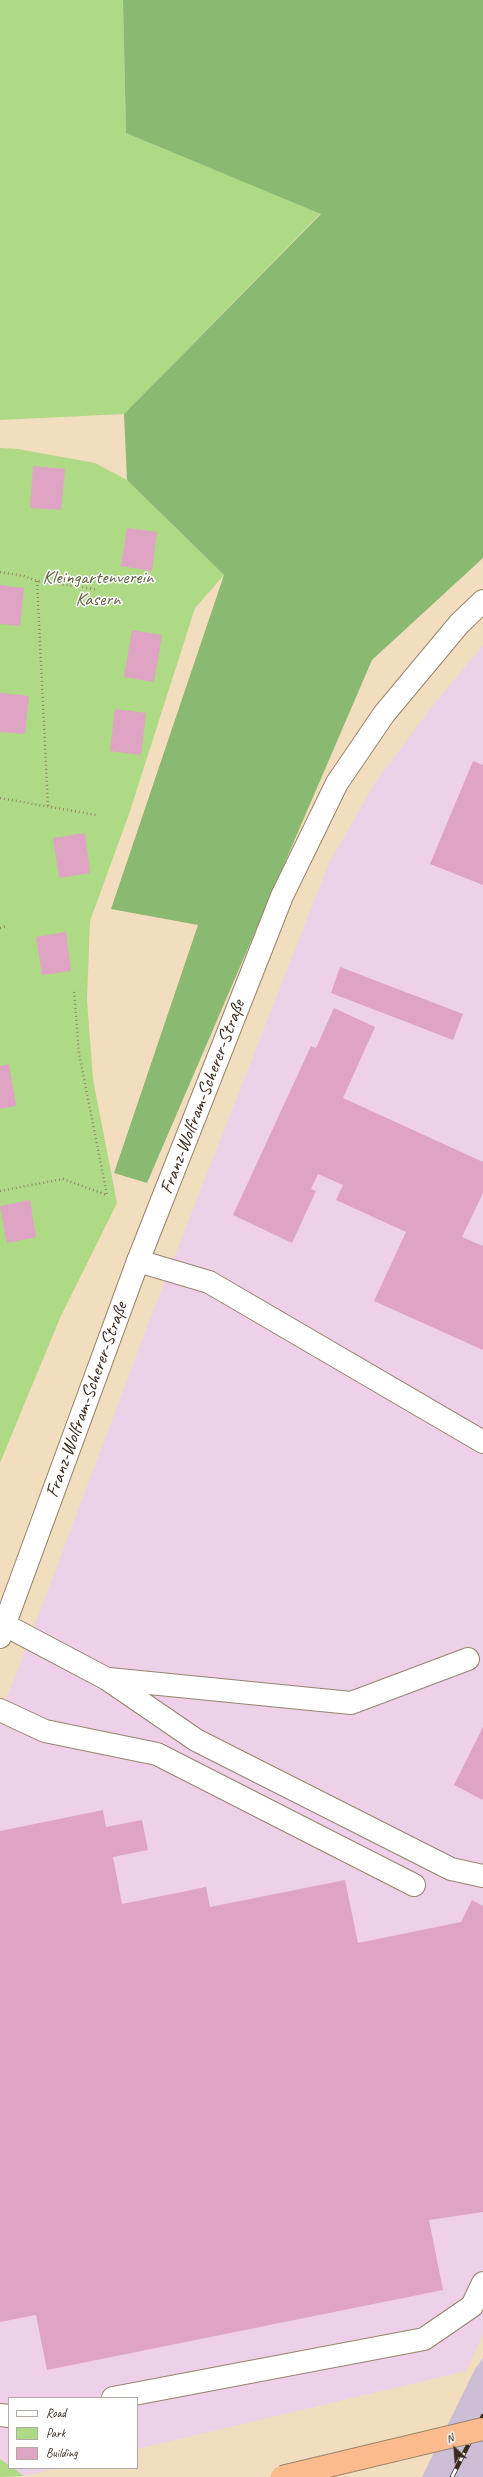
<!DOCTYPE html>
<meta charset="utf-8">
<style>
body{margin:0}
#map{position:relative;width:483px;height:2477px;overflow:hidden;background:#f3ddbf;font-family:Caveat,sans-serif}
canvas{display:block}
.legend{position:absolute;left:8px;top:2397px;width:130px;height:72px;box-sizing:border-box;background:#fff;border:1px solid #b1aaa5;margin:0;padding:5px 7px;list-style:none;font-size:12px;color:#3b2a1e}
.legend li{display:flex;align-items:center;gap:8px;height:20px}
.legend b{width:20px;border:1px solid #b1aaa5}
.north{position:absolute;left:435px;top:2429px;width:40px;height:40px;-webkit-text-stroke:3px #fff;paint-order:stroke;rotate:334deg;font-size:11px;font-weight:700;line-height:16px;text-align:center;color:#3b2a1e}
.north::after{content:'';display:block;margin:auto;width:14px;height:18px;background:#3b2a1e;clip-path:polygon(50% 0,100% 100%,50% 72%,0 100%)}
</style>
<div id="map">
<canvas width="483" height="2477"></canvas>
<ul class="legend">
<li><b style="height:5px;background:#fff"></b>Road</li>
<li><b style="height:11px;background:#aed985"></b>Park</li>
<li><b style="height:11px;background:#dfa4c4"></b>Building</li>
</ul>
<div class="north">N</div>
</div>
<script>
const ctx = document.querySelector('canvas').getContext('2d');
ctx.lineJoin = 'round';
function paint(path, color) { ctx.fillStyle = color; ctx.fill(path, 'evenodd'); }
function strokePath(path, color, width, dash) { ctx.strokeStyle = color; ctx.lineWidth = width; ctx.lineCap = dash ? 'butt' : 'round'; ctx.setLineDash(dash || []); ctx.stroke(path); }
function drawText(font, color, halo, rows, align = 'center') {
  ctx.font = font + ' Caveat,sans-serif'; ctx.lineWidth = 3; ctx.setLineDash([]); ctx.textBaseline = 'middle'; ctx.strokeStyle = halo; ctx.fillStyle = color; for (const [text, x, y, turn = 0] of rows) {
    ctx.save(); ctx.translate(x, y); ctx.rotate((+turn || 0) * Math.PI / 180); ctx.textAlign = isNaN(turn) ? turn : align; if (halo) ctx.strokeText(text, 0, 0); ctx.fillText(text, 0, 0); ctx.restore();
  }
}
paint(new Path2D(`
 M 483,645 L 483,2335 L 466,2371 L 137,2449 L 137,2398 L 9,2398 L 9,2465 L 0,2459 L 0,1717 L 157,1301 L 329,863 L 375,783 L 427,713 Z
 M 13,2468 L 57,2468 L 24,2476 Z`), '#eed0e8');
paint(new Path2D(`
 M 483,2358 L 483,2477 L 422,2477 L 475,2369 Z`), '#ccbed4');
paint(new Path2D(`
 M 0,0 L 123,0 L 126,133 L 321,213 L 124,414 L 0,420 Z
 M 0,448 L 18,449 L 95,463 L 127,480 L 224,575 L 195,608 L 129,814 L 90,921 L 87,1000 L 93,1079 L 117,1203 L 60,1318 L 0,1463 Z
 M 0,2459 L 9,2465 L 9,2468 L 13,2468 L 24,2476 L 0,2477 Z`), '#aed985');
paint(new Path2D(`
 M 123,0 L 483,0 L 483,558 L 372,660 L 147,1183 L 114,1173 L 198,925 L 111,909 L 224,575 L 127,480 L 124,414 L 321,214 L 126,133 Z`), '#8ab972');
paint(new Path2D(`
 M 33,466 L 65,469 L 61,510 L 30,508 Z
 M 127,528 L 157,532 L 152,571 L 121,566 Z
 M 0,585 L 24,588 L 20,626 L 0,624 Z
 M 132,630 L 162,635 L 154,682 L 124,677 Z
 M 0,693 L 29,696 L 25,734 L 0,732 Z
 M 115,709 L 146,713 L 141,755 L 110,751 Z
 M 473,761 L 483,765 L 483,885 L 430,864 Z
 M 85,833 L 90,873 L 59,878 L 53,838 Z
 M 66,932 L 71,971 L 42,975 L 36,937 Z
 M 340,967 L 463,1014 L 453,1040 L 331,993 Z
 M 334,1008 L 375,1027 L 343,1098 L 483,1162 L 483,1193 L 462,1237 L 483,1246 L 483,1350 L 374,1301 L 406,1232 L 336,1200 L 343,1185 L 318,1174 L 311,1189 L 316,1191 L 292,1243 L 233,1215 L 311,1046 L 316,1048 Z
 M 9,1064 L 16,1106 L 0,1109 L 0,1066 Z
 M 30,1200 L 36,1237 L 7,1243 L 0,1206 Z
 M 483,1727 L 483,1800 L 454,1785 Z
 M 103,1810 L 106,1827 L 142,1820 L 148,1850 L 113,1857 L 122,1904 L 206,1887 L 210,1907 L 345,1880 L 358,1943 L 461,1922 L 472,1900 L 483,1906 L 483,2212 L 429,2220 L 443,2290 L 47,2370 L 36,2315 L 0,2322 L 0,1831 Z`), '#dfa4c4');
const lane = new Path2D(`
 M 138,1261 L 209,1282 L 483,1442
 M 5,1625 L 107,1679 L 196,1740 L 451,1869 L 483,1876
 M 109,1679 L 351,1703 L 468,1659
 M 0,1710 L 45,1731 L 157,1754 L 414,1885
 M 113,2398 L 424,2339 L 472,2306 L 483,2283
 M 0,2415 L 9,2416`);
const street = new Path2D(`
 M 0,1637 L 138,1261 L 282,896 L 337,783 L 384,714 L 459,624 L 483,601`);
strokePath(lane, '#97846e', 24);
strokePath(street, '#97846e', 24);
strokePath(new Path2D(`
 M 0,572 L 24,576 L 37,581 L 95,589
 M 37,581 L 48,807
 M 0,798 L 96,815
 M 0,928 L 7,926
 M 0,1191 L 63,1179 L 107,1195 L 79,1053 L 74,990`), '#97846e', 2.5, [1, 3]);
strokePath(lane, '#fff', 22);
strokePath(street, '#fff', 22);
const rail = new Path2D(`
 M 452,2477 L 483,2416`);
strokePath(rail, '#3b2a1e', 4.5);
strokePath(rail, '#fff', 3, [9]);
const highwayBridge = new Path2D(`
 M 282,2477 L 483,2429`);
strokePath(highwayBridge, '#97846e', 24, []);
strokePath(highwayBridge, '#fbbb8c', 22);
drawText('19px', '#5e5f3d', '#fff', [
 ["Kleingartenverein",98,578],
 ["Kasern",98,600]
]);
drawText('19px', '#3b2a1e', '#fff', [
 ["Franz-Wolfram-Scherer-Straße",203,1097,-69],
 ["Franz-Wolfram-Scherer-Straße",87,1400,-70]
]);
</script>
